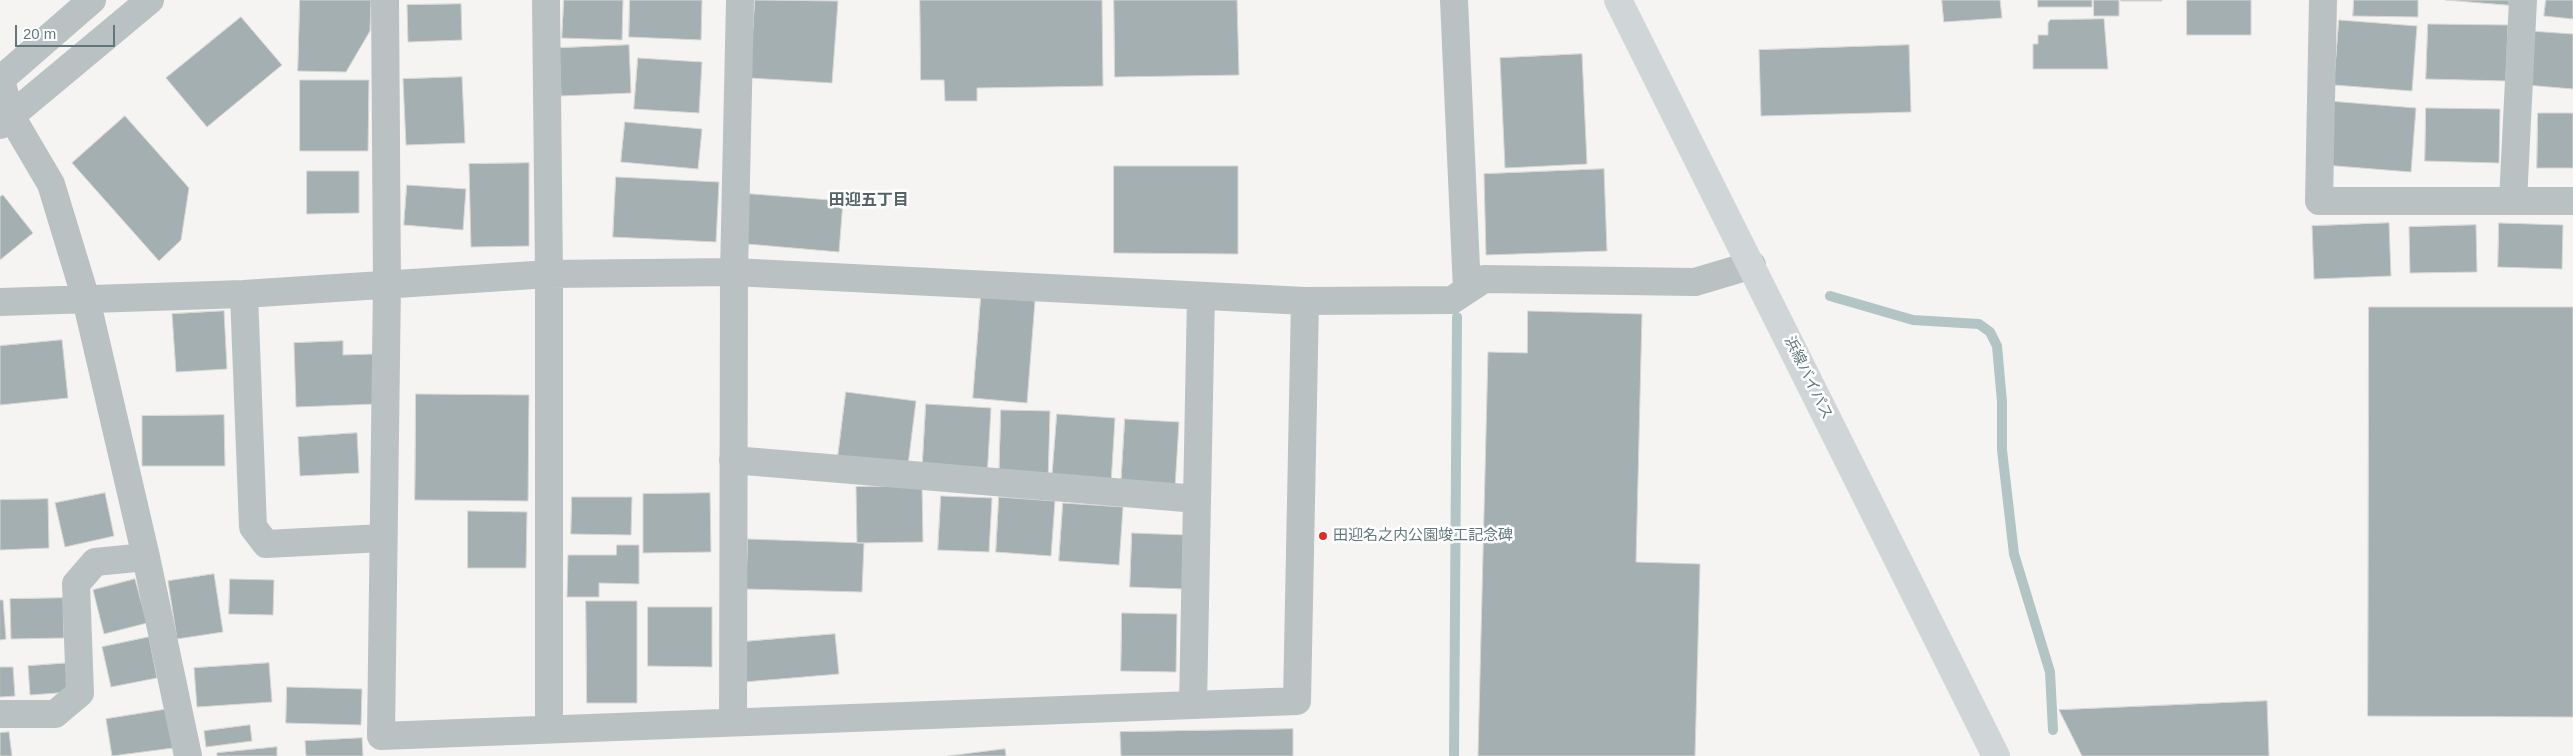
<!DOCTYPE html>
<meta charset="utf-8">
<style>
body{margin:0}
#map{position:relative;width:2573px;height:756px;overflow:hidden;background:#f5f4f2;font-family:Helvetica,sans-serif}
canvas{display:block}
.scale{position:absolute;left:15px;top:25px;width:100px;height:22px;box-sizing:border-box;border:2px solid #62777b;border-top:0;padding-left:6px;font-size:15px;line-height:18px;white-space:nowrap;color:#62777b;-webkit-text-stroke:4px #fff;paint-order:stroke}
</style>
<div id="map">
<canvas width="2573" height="756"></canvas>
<div class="scale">20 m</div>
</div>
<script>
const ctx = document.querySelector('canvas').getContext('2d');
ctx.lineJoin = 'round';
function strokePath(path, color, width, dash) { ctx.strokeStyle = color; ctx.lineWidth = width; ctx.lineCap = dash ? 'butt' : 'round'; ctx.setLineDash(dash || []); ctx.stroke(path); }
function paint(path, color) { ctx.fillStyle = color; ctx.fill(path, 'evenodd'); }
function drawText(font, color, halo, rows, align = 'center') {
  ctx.font = font + ' Helvetica,"Noto Sans JP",sans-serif'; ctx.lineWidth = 5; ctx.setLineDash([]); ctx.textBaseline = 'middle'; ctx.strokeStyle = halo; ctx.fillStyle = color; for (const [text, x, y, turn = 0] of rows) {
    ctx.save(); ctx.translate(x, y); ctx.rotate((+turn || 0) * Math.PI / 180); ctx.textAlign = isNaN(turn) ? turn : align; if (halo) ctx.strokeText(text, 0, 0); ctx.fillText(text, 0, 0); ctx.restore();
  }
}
strokePath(new Path2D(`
 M 1830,296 L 1913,320 L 1979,324 L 1990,332 L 1997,346 L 2002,402 L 2002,450 L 2014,554 L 2050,672 L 2053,730
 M 1454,756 L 1457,317`), '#b2c4c4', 10);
const building = new Path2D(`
 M 300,0 L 371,0 L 370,31 L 346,72 L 298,71 Z
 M 564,0 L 623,0 L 622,40 L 562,38 Z
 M 630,0 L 702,0 L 701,40 L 629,37 Z
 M 755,0 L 838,1 L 832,83 L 750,78 Z
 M 920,0 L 1102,0 L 1103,86 L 977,88 L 977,101 L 945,101 L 944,80 L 921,80 Z
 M 1114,0 L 1237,0 L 1239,75 L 1115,77 Z
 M 1942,0 L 2000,0 L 2002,18 L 1944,22 Z
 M 2038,0 L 2092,0 L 2092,7 L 2038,7 Z
 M 2094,0 L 2119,0 L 2119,16 L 2094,16 Z
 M 2121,0 L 2162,0 L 2162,1 L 2121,1 Z
 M 2187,0 L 2251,0 L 2251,35 L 2187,35 Z
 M 2354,0 L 2418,0 L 2418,17 L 2353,16 Z
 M 2446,0 L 2509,0 L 2509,5 Z
 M 2546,0 L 2573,0 L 2573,19 L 2544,16 Z
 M 461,4 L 462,40 L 408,42 L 407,5 Z
 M 241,17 L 282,65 L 207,127 L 166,78 Z
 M 2104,19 L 2108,69 L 2033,69 L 2033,44 L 2038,44 L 2038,35 L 2048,35 L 2048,23 L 2050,20 Z
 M 2339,20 L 2417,26 L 2412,91 L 2334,85 Z
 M 2428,24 L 2508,25 L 2506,81 L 2426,79 Z
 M 2530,31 L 2573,34 L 2573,89 L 2526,85 Z
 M 629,45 L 631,93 L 561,96 L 559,48 Z
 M 1909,45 L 1911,112 L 1761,116 L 1759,50 Z
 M 1582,54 L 1587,164 L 1505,168 L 1500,58 Z
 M 638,58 L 702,62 L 699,113 L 634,109 Z
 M 462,77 L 465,143 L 406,145 L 403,79 Z
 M 300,80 L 369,80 L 368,151 L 300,151 Z
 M 2329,101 L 2416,108 L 2411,172 L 2324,165 Z
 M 2426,108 L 2500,109 L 2499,163 L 2425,161 Z
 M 2538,113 L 2573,113 L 2573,168 L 2537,168 Z
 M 125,116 L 189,188 L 181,240 L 159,261 L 72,163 Z
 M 625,122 L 702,129 L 698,169 L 621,162 Z
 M 529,163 L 529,246 L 471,247 L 469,164 Z
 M 1114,166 L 1238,166 L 1238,254 L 1114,253 Z
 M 1604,169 L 1607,251 L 1486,255 L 1484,174 Z
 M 307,171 L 359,171 L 359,213 L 307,214 Z
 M 616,177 L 719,182 L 716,242 L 613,237 Z
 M 407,185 L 466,189 L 463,230 L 404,225 Z
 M 740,193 L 843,201 L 839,252 L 736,243 Z
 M 3,195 L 33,233 L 0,260 L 0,197 Z
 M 2389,223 L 2391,276 L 2314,279 L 2312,226 Z
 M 2499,223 L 2563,225 L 2562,269 L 2498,267 Z
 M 2476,225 L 2477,272 L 2410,273 L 2409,227 Z
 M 981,296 L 1035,301 L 1027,403 L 973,398 Z
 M 2369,307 L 2573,307 L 2573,717 L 2368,716 Z
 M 224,311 L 227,369 L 176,372 L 172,314 Z
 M 1528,311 L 1642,314 L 1636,562 L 1700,564 L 1695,756 L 1478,756 L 1488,352 L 1527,353 Z
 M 62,340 L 68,398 L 0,405 L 0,346 Z
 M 343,341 L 343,355 L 374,354 L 376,404 L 296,407 L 294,343 Z
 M 846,392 L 916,401 L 908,465 L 838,456 Z
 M 416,394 L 529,395 L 528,501 L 415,500 Z
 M 926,404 L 991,408 L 987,478 L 922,474 Z
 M 1001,410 L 1050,411 L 1048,482 L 999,481 Z
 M 1057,414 L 1115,418 L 1111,484 L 1052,479 Z
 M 224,415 L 225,466 L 142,466 L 142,416 Z
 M 1125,419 L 1179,422 L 1175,488 L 1121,485 Z
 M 357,433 L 359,473 L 300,476 L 298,437 Z
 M 922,486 L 923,542 L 857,543 L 856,487 Z
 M 105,493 L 114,536 L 65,547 L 55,503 Z
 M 710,493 L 711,552 L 643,553 L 643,494 Z
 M 941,496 L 992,498 L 989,552 L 938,550 Z
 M 572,497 L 632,497 L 631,535 L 571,534 Z
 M 999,497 L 1055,501 L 1051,556 L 996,552 Z
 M 48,499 L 49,548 L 0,550 L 0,500 Z
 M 1063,503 L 1123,507 L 1119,565 L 1059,561 Z
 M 468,511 L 527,512 L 526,568 L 468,568 Z
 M 1132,533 L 1186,535 L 1185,589 L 1130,587 Z
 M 748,539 L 864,543 L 862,592 L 746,589 Z
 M 617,545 L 639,545 L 639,584 L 599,583 L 599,597 L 567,597 L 568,555 L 616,555 Z
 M 214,574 L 223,632 L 177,639 L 168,581 Z
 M 135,579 L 147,623 L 104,634 L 93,590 Z
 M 230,579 L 274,580 L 273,615 L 229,614 Z
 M 63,598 L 64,638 L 11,639 L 10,599 Z
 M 0,600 L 3,600 L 6,639 L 0,640 Z
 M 586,601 L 637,601 L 637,703 L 587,703 Z
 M 648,607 L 712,607 L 712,667 L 648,666 Z
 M 1122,613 L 1177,614 L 1176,672 L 1121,671 Z
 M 835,634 L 839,674 L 744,682 L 741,642 Z
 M 149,637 L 157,678 L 111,687 L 102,647 Z
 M 69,663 L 71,692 L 30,695 L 28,666 Z
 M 269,663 L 272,702 L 197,707 L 194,668 Z
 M 0,667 L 13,667 L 15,696 L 0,697 Z
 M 287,687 L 362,689 L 361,725 L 286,723 Z
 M 2267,701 L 2269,756 L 2082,756 L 2059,710 Z
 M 168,709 L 173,748 L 112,756 L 106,719 Z
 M 250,725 L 252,741 L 206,747 L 204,731 Z
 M 1293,729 L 1293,756 L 1121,756 L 1120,732 Z
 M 9,732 L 12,756 L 0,756 L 0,733 Z
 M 362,738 L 363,756 L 306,756 L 305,741 Z
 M 277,747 L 277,756 L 217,756 L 217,753 Z
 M 1005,749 L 1006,756 L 948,756 Z`);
paint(building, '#a4afb1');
strokePath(building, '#d7d6d4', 1);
strokePath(new Path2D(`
 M 385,0 L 387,284 L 381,736 L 1297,701 L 1305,301
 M 546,0 L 549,274 L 549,729
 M 1454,0 L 1467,290
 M 2323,0 L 2319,201 L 2573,201
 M 0,77 L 11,116 L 51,184 L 86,299 L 146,557 L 188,756
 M 2513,201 L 2523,0
 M 244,294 L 253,527 L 266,544 L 383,538
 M 0,302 L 244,294 L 549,274 L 734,272 L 1305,301 L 1452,300 L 1484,279 L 1695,282 L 1752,265
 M 733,460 L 1197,499
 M 1193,705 L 1201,296
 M 0,714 L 55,714 L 80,693 L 76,584 L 95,562 L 146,557
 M 733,722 L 734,272 L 740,0`), '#bac1c2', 28);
strokePath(new Path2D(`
 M 0,80 L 92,0
 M 0,125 L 150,0`), '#bac1c2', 28);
strokePath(new Path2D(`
 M 1618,0 L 1996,756`), '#d0d6d8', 28);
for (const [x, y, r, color] of [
 [1323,536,5,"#db2d2f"]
]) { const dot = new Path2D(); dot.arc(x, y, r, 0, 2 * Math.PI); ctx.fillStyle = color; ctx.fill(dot); strokePath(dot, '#fff', 2); }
drawText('15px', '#62777b', '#fff', [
 ["浜線バイパス",1808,378,64]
]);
drawText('15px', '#62777b', '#fff', [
 ["田迎名之内公園竣工記念碑",1333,536]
], 'left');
drawText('bold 16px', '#536367', '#fff', [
 ["田迎五丁目",869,201]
]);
</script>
